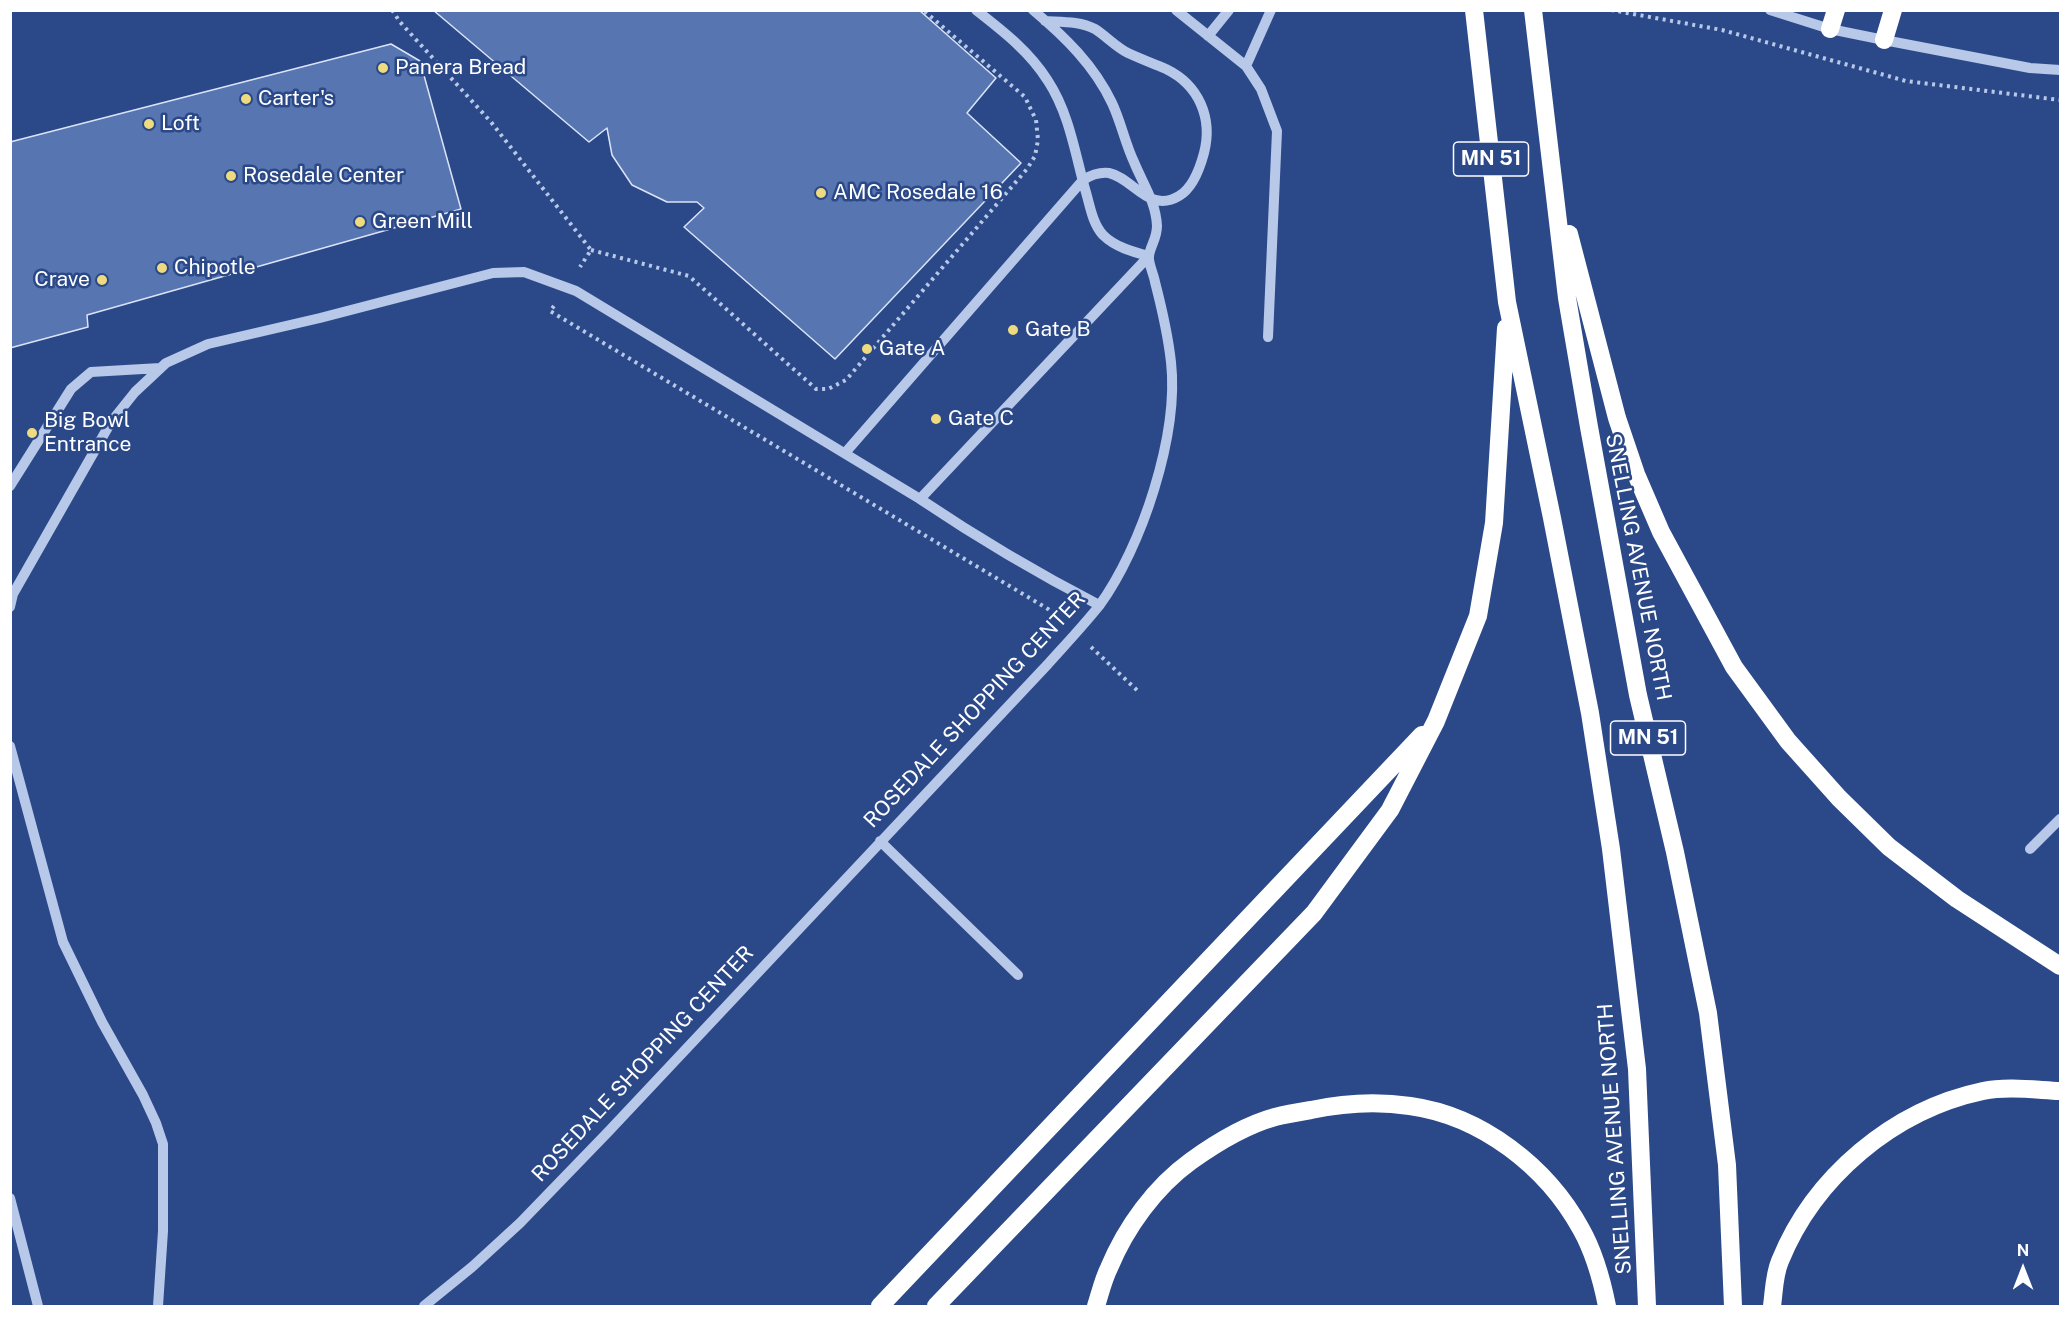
<!DOCTYPE html>
<style>
body{margin:0}
#map{position:relative;width:2071px;height:1317px;overflow:hidden;background:#2b4988;font-family:"Public Sans",sans-serif}
canvas{display:block}
.frame{position:absolute;inset:0;border:12px solid #fff;pointer-events:none}
.north{position:absolute;left:1993px;top:1239px;width:60px;height:60px;-webkit-text-stroke:4px #2b4988;paint-order:stroke;rotate:0deg;font-size:16px;font-weight:700;line-height:24px;text-align:center;color:#fff}
.north::after{content:'';display:block;margin:auto;width:21px;height:27px;background:#fff;clip-path:polygon(50% 0,100% 100%,50% 72%,0 100%)}
</style>
<div id="map">
<canvas width="2071" height="1317"></canvas>
<div class="frame"></div>
<div class="north">N</div>
</div>
<script>
const ctx = document.querySelector('canvas').getContext('2d');
ctx.lineJoin = 'round';
function paint(path, color) { ctx.fillStyle = color; ctx.fill(path, 'evenodd'); }
function strokePath(path, color, width, dash) { ctx.strokeStyle = color; ctx.lineWidth = width; ctx.lineCap = dash ? 'butt' : 'round'; ctx.setLineDash(dash || []); ctx.stroke(path); }
function drawText(font, color, halo, rows, align = 'center') {
  ctx.font = font + ' "Public Sans",sans-serif'; ctx.lineWidth = 5; ctx.setLineDash([]); ctx.textBaseline = 'middle'; ctx.strokeStyle = halo; ctx.fillStyle = color; for (const [text, x, y, turn = 0] of rows) {
    ctx.save(); ctx.translate(x, y); ctx.rotate((+turn || 0) * Math.PI / 180); ctx.textAlign = isNaN(turn) ? turn : align; if (halo) ctx.strokeText(text, 0, 0); ctx.fillText(text, 0, 0); ctx.restore();
  }
}
const building = new Path2D(`
 M 433,10 L 919,10 L 996,78 L 967,113 L 1021,163 L 835,359 L 684,227 L 704,208 L 697,202 L 667,202 L 632,185 L 612,155 L 607,128 L 589,142 Z
 M 391,44 L 420,61 L 461,209 L 87,315 L 88,327 L 10,348 L 10,142 Z`);
paint(building, '#5775b1');
strokePath(building, '#dbe4f7', 1.5);
strokePath(new Path2D(`
 M 392,10 L 400,22 L 491,122 L 591,250 L 580,267
 M 1611,10 L 1722,30 L 1906,81 L 2060,100
 M 591,250 L 689,276 L 816,389 L 828,389 L 846,380 L 1027,169 L 1035,156 L 1038,140 L 1036,120 L 1025,97 L 923,10
 M 554,306 L 550,311 L 1048,609 L 1059,618
 M 1091,647 L 1140,693`), '#b7c8e8', 4, [3, 4.5]);
strokePath(new Path2D(`
 M 976,10 C 1003,31 1030,52 1048,81 C 1069,113 1075,153 1085,189 C 1090,205 1092,223 1103,235 C 1115,247 1133,252 1149,256
 M 1176,10 L 1246,66 L 1261,89 L 1277,131 L 1268,337
 M 1770,10 L 1830,29 L 1884,40 L 2030,68 L 2060,70
 M 1208,36 L 1229,10
 M 1246,66 L 1271,10
 M 845,453 L 1083,180 C 1091,175 1100,172 1109,173 C 1133,178 1149,214 1179,196 C 1193,188 1200,168 1204,153 C 1213,118 1199,85 1166,69 C 1154,64 1141,59 1128,53 C 1116,47 1106,36 1095,29 C 1080,21 1061,22 1045,21
 M 10,486 L 71,389 L 91,372 L 160,368
 M 920,499 L 1149,256
 M 10,607 L 13,594 L 111,422 L 135,392 L 166,363 L 208,344 L 320,318 L 493,273 L 524,272 L 576,291 L 920,499 C 978,538 1037,573 1099,605
 M 10,746 L 63,942 L 102,1022 L 143,1095 L 156,1123 L 163,1144 L 163,1231 L 158,1306
 M 880,841 L 1018,975
 M 2030,849 L 2060,819
 M 10,1198 L 38,1306
 M 424,1306 L 472,1267 L 520,1223 L 608,1132 L 1048,664 C 1065,645 1083,626 1099,606 C 1142,547 1179,435 1171,362 C 1168,335 1162,309 1155,282 C 1154,275 1148,263 1149,256 C 1150,246 1157,239 1157,226 C 1156,202 1143,184 1134,162 C 1125,143 1121,122 1112,103 C 1094,65 1065,37 1033,10`), '#b7c8e8', 10);
strokePath(new Path2D(`
 M 1474,10 L 1507,302 L 1552,518 L 1590,713 L 1611,849 L 1637,1069 L 1647,1306
 M 1533,10 L 1567,298 L 1589,427 L 1638,695 L 1675,852 L 1708,1013 L 1727,1165 L 1733,1306
 M 1830,29 L 1836,10
 M 1884,40 L 1893,10
 M 1569,234 L 1617,418 L 1636,474 L 1661,532 L 1734,667 L 1788,741 L 1839,798 L 1889,847 L 1957,899 L 2060,966
 M 880,1306 L 1422,735
 M 936,1306 L 1314,913 L 1390,810 L 1436,721 L 1478,616 L 1494,523 L 1506,328
 M 1096,1306 C 1100,1294 1103,1280 1109,1268 C 1126,1227 1155,1187 1191,1161 C 1216,1143 1246,1125 1275,1117 C 1287,1114 1299,1112 1311,1110 C 1344,1103 1377,1101 1410,1106 C 1482,1116 1547,1167 1581,1229 C 1594,1252 1602,1281 1607,1306
 M 1772,1306 C 1774,1292 1774,1275 1780,1261 C 1814,1177 1893,1110 1983,1091 C 2007,1086 2036,1090 2060,1091`), '#fff', 18);
for (const [x, y, r, color] of [
 [383,68,6,"#eedb7f"],
 [246,99,6,"#eedb7f"],
 [149,124,6,"#eedb7f"],
 [231,176,6,"#eedb7f"],
 [821,193,6,"#eedb7f"],
 [360,222,6,"#eedb7f"],
 [162,268,6,"#eedb7f"],
 [102,280,6,"#eedb7f"],
 [1013,330,6,"#eedb7f"],
 [867,349,6,"#eedb7f"],
 [936,419,6,"#eedb7f"],
 [32,433,6,"#eedb7f"]
]) { const dot = new Path2D(); dot.arc(x, y, r, 0, 2 * Math.PI); ctx.fillStyle = color; ctx.fill(dot); strokePath(dot, '#2b4988', 2); }
for (const [x, y, w] of [
 [1491,159,75],
 [1648,738,75]
]) { const box = new Path2D(); box.roundRect(x - w / 2, y - 17, w, 34, 4.5); ctx.fillStyle = '#2b4988'; ctx.fill(box); strokePath(box, '#fff', 1.5); }
drawText('bold 20px', '#fff', null, [
 ["MN 51",1491,159],
 ["MN 51",1648,738]
]);
drawText('21px', '#fff', '#2b4988', [
 ["Panera Bread",395,68],
 ["Carter's",258,99],
 ["Loft",161,124],
 ["Rosedale Center",243,176],
 ["AMC Rosedale 16",833,193],
 ["Green Mill",372,222],
 ["Chipotle",174,268],
 ["Crave",90,280,"right"],
 ["Gate B",1025,330],
 ["Gate A",879,349],
 ["Gate C",948,419],
 ["Big Bowl",44,421],
 ["Entrance",44,445]
], 'left');
drawText('21px', '#fff', '#2b4988', [
 ["SNELLING AVENUE NORTH",1638,567,79],
 ["ROSEDALE SHOPPING CENTER",975,710,-47],
 ["ROSEDALE SHOPPING CENTER",643,1064,-47],
 ["SNELLING AVENUE NORTH",1615,1139,-94]
]);
</script>
